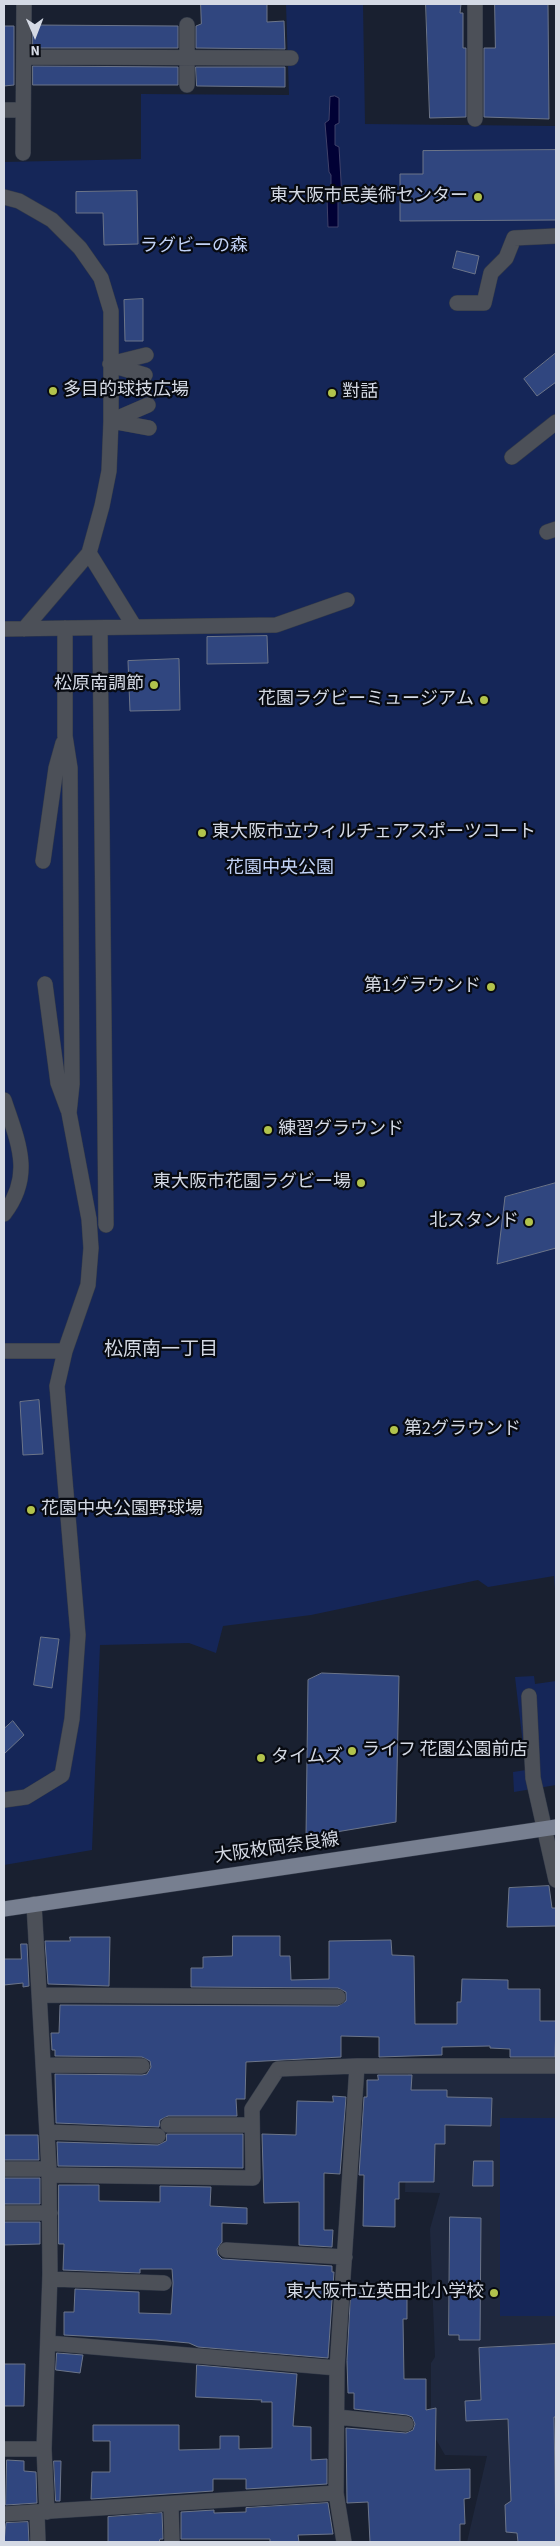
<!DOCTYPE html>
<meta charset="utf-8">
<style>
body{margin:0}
#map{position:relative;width:560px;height:2546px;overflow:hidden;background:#192030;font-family:"Source Sans 3",sans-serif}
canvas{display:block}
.frame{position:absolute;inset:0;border:5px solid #d4d9e4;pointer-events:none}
.north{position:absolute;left:10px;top:10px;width:50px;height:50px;-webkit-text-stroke:4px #070a11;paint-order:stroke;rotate:179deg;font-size:14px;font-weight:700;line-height:20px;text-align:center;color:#d4d9e4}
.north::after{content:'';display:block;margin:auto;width:18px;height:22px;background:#d4d9e4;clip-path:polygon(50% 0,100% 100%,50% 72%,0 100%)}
</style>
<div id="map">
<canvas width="560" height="2546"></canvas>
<div class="frame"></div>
<div class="north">N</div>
</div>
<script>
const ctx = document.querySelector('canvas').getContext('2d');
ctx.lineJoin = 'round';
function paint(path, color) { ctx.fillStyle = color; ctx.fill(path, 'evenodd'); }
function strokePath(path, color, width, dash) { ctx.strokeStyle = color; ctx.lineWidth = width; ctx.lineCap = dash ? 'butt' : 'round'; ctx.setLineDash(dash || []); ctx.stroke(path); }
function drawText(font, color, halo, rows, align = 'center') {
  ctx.font = font + ' "Source Sans 3","Noto Sans JP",sans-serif'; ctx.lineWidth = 4.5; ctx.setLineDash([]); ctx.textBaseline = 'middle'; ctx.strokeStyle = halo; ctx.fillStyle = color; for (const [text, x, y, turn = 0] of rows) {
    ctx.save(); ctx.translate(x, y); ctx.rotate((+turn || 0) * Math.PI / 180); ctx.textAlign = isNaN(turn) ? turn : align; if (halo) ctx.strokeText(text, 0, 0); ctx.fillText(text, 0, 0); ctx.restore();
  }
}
paint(new Path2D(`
 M 556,2071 L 556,2542 L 467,2542 L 487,2456 L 445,2455 L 431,2431 L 431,2363 L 435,2357 L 430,2229 L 440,2193 L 405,2192 L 408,2072 Z`), '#1f283e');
paint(new Path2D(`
 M 286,4 L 363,4 L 365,124 L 556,126 L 556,1602 L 554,1576 L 488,1587 L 478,1580 L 311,1615 L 223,1626 L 216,1653 L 189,1643 L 100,1645 L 92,1850 L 4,1865 L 4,162 L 141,159 L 141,94 L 289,95 Z
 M 534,1676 L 535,1684 L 556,1681 L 556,1785 L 514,1792 L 513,1772 L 526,1770 L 515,1677 Z
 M 500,2118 L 556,2118 L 556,2316 L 500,2316 Z`), '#152658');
const water = new Path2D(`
 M 335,96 L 339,98 L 339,123 L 335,125 L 335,145 L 339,147 L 342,198 L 338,200 L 338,227 L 328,227 L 327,198 L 331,195 L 331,175 L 329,172 L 325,123 L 329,120 L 330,97 Z`);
paint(water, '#010135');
strokePath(water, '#40426a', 1);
const building = new Path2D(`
 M 201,4 L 267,4 L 267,22 L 284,21 L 285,49 L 196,48 L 196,26 L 201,24 Z
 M 426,4 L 461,4 L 460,13 L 463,13 L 463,48 L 466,48 L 466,117 L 430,118 Z
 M 495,4 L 548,4 L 549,119 L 484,117 L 484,48 L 495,48 Z
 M 33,25 L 178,26 L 178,48 L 33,48 Z
 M 4,26 L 14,26 L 14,85 L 4,86 Z
 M 33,66 L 178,67 L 178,85 L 33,85 Z
 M 196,67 L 285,67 L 285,87 L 197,86 Z
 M 556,150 L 556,220 L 400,221 L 400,174 L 423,174 L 423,151 Z
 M 137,191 L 138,244 L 104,245 L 103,213 L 76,213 L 76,192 Z
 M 457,251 L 479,256 L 475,274 L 453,268 Z
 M 143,299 L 143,341 L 125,341 L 124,300 Z
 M 556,353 L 556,382 L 537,396 L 524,379 Z
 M 267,636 L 268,663 L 207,664 L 207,637 Z
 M 179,659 L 180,710 L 130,711 L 128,661 Z
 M 556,1183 L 556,1248 L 497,1264 L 505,1197 Z
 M 39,1400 L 43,1454 L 23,1455 L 20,1402 Z
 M 41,1637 L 59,1639 L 52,1688 L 34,1685 Z
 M 322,1673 L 399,1676 L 396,1822 L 306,1837 L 308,1680 Z
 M 13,1721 L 24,1735 L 4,1754 L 4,1729 Z
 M 549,1886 L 552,1908 L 556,1908 L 556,1926 L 507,1927 L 509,1888 Z
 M 233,1936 L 280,1936 L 280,1956 L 290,1956 L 291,1980 L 329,1979 L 329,1941 L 391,1940 L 392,1955 L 414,1956 L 415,2024 L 457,2024 L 457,2002 L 461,2002 L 462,1979 L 508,1980 L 508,1989 L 540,1989 L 540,2021 L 556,2021 L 555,2057 L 510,2057 L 510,2049 L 490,2048 L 490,2046 L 442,2047 L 442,2055 L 379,2057 L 379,2037 L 341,2036 L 341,2057 L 246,2062 L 245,2099 L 236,2099 L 237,2116 L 168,2116 L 160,2120 L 159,2127 L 56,2123 L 55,2074 L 142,2075 L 147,2074 L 151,2067 L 150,2061 L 142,2057 L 55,2056 L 55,2050 L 52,2050 L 51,2033 L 59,2033 L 60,2005 L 338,2006 L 346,2001 L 346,1992 L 338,1988 L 191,1987 L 191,1968 L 203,1968 L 203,1957 L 232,1956 Z
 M 70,1937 L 110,1937 L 109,1986 L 48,1984 L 45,1941 L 70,1941 Z
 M 21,1944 L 27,1944 L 29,1986 L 23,1987 L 23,1983 L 4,1985 L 4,1959 L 21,1959 Z
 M 378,2075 L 412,2075 L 411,2090 L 447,2090 L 447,2097 L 492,2098 L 491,2126 L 445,2125 L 445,2144 L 435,2144 L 434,2182 L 399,2182 L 399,2199 L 395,2199 L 395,2227 L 363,2226 L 364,2175 L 359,2175 L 364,2097 L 367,2097 L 367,2080 L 378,2080 Z
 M 333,2096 L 346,2097 L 340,2174 L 324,2173 L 324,2230 L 333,2230 L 332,2247 L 299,2245 L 299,2202 L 264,2203 L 262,2134 L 296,2135 L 297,2101 L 333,2102 Z
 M 167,2134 L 243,2134 L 243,2168 L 58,2166 L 57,2142 L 158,2145 L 166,2141 Z
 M 4,2135 L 38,2135 L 39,2160 L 4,2160 Z
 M 474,2161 L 493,2161 L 493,2186 L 473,2186 Z
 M 4,2178 L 40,2178 L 40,2204 L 4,2204 Z
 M 59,2185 L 99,2185 L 99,2201 L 160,2202 L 160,2186 L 211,2187 L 210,2206 L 247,2208 L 247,2224 L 222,2223 L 222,2242 L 217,2249 L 218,2255 L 222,2259 L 332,2266 L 332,2272 L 334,2272 L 328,2358 L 198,2347 L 189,2343 L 156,2340 L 64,2335 L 64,2312 L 74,2312 L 75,2289 L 139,2292 L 139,2313 L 171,2314 L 173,2283 L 172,2269 L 140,2269 L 140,2273 L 63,2270 L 64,2244 L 59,2244 Z
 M 450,2217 L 481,2218 L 480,2340 L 459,2340 L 459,2335 L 449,2335 Z
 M 4,2222 L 40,2222 L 40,2244 L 4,2245 Z
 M 351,2293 L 407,2294 L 407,2319 L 403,2319 L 404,2379 L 426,2379 L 426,2410 L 436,2408 L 435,2470 L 470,2469 L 470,2498 L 464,2499 L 465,2524 L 460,2524 L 460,2542 L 370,2542 L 368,2502 L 347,2503 L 346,2428 L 406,2433 L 413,2430 L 415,2424 L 412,2417 L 407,2415 L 354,2409 L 354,2393 L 348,2393 L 347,2361 Z
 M 556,2344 L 556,2417 L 554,2417 L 556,2542 L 518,2542 L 517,2533 L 506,2532 L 505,2505 L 511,2501 L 508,2419 L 466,2421 L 465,2401 L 481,2400 L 479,2348 Z
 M 57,2353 L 83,2355 L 80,2373 L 56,2370 Z
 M 4,2364 L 25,2364 L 24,2406 L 4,2406 Z
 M 197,2365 L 297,2374 L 293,2426 L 311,2427 L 311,2460 L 327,2459 L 327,2484 L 246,2489 L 246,2479 L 213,2479 L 213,2491 L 91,2499 L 92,2472 L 110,2472 L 110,2441 L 93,2441 L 93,2425 L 179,2425 L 179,2450 L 220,2449 L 220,2436 L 239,2436 L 239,2449 L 272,2448 L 272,2402 L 261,2402 L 262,2400 L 196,2397 Z
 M 7,2460 L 24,2461 L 24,2471 L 36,2472 L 37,2503 L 6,2505 Z
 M 54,2461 L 61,2461 L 60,2501 L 56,2501 Z
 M 328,2503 L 333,2534 L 298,2535 L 299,2542 L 270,2542 L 270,2539 L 181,2539 L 181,2512 L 214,2510 L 214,2513 L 246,2512 L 246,2508 Z
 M 162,2513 L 163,2539 L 160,2539 L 159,2542 L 108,2542 L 108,2517 Z
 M 28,2522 L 29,2542 L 4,2542 L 6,2523 Z`);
paint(building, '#30467f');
strokePath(building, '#6c7589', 1);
const minor = new Path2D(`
 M 475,4 L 475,119
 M 25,57 L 291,58
 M 187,85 L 187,25
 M 4,110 L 23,110
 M 23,153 L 24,4
 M 4,197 L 19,201 L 52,220 L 80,248 L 101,278 L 111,311 L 111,421 L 109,471 L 102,506 L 89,553 L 24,629
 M 457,303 L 484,303 L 491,273 L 506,258 L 514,238 L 556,236
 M 110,364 L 146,355
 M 111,365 L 145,375
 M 111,421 L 148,405
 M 111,421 L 149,428
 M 512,457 L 556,422
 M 547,532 L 556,529
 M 89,553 L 134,626
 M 100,628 L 106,1225
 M 4,629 L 276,625 L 347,600
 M 43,861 L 56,768 L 63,743
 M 45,984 L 58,1083 L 68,1110
 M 4,1100 C 18,1142 34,1175 4,1214
 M 4,1351 L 65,1351
 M 529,1696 L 533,1778 L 556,1880
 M 4,1800 L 26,1797 L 62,1775 L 72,1719 L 78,1635 L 57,1386 L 65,1351 L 88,1285 L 91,1248 L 89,1219 L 69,1113 L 72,1084 L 70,768 L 65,736 L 65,628
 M 34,1904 L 49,2169 L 50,2274 L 44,2449 L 47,2512
 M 40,1995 L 338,1997
 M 44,2065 L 142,2066
 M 168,2125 L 252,2125
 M 47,2132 L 158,2136
 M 4,2169 L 49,2169
 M 49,2175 L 253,2178 L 252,2109 L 278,2069 L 357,2066
 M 4,2213 L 50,2213
 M 226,2250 L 345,2257
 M 50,2279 L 164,2283
 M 48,2343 L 337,2368
 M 337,2417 L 406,2424
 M 4,2449 L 44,2449
 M 171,2504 L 172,2542
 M 37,2513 L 38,2542
 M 4,2514 L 336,2493
 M 344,2542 L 336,2493 L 337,2368 L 357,2066 L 556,2066`);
const major = new Path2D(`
 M 4,1909 L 556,1827`);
strokePath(minor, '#333a49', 16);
strokePath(major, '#333a49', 16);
strokePath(minor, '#4c5058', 15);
strokePath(major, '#777f90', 15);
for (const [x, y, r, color] of [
 [478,197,5,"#b2c34c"],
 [53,391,5,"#b2c34c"],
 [332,393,5,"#b2c34c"],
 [154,685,5,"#b2c34c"],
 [484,700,5,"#b2c34c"],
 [202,833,5,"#b2c34c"],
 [491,987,5,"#b2c34c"],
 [268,1130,5,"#b2c34c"],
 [361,1183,5,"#b2c34c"],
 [529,1222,5,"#b2c34c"],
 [394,1430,5,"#b2c34c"],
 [31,1510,5,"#b2c34c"],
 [352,1751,5,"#b2c34c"],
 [261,1758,5,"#b2c34c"],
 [494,2293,5,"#b2c34c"]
]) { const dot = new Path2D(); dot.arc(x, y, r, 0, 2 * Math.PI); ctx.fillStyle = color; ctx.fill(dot); strokePath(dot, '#070a11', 2); }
drawText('18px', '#d4d9e4', '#070a11', [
 ["東大阪市民美術センター",468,197,"right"],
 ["多目的球技広場",63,391],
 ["對話",342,393],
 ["松原南調節",144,685,"right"],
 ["花園ラグビーミュージアム",474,700,"right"],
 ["東大阪市立ウィルチェアスポーツコート",212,833],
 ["第1グラウンド",481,987,"right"],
 ["練習グラウンド",278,1130],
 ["東大阪市花園ラグビー場",351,1183,"right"],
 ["北スタンド",519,1222,"right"],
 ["第2グラウンド",404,1430],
 ["花園中央公園野球場",41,1510],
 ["ライフ 花園公園前店",362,1751],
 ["タイムズ",271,1758],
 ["東大阪市立英田北小学校",484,2293,"right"]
], 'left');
drawText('18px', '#c3d3f7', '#070a11', [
 ["ラグビーの森",194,247],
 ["花園中央公園",280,869]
]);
drawText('18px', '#d4d9e4', '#070a11', [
 ["大阪枚岡奈良線",277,1849,-8]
]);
drawText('19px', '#d4d9e4', '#070a11', [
 ["松原南一丁目",161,1351]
]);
</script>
